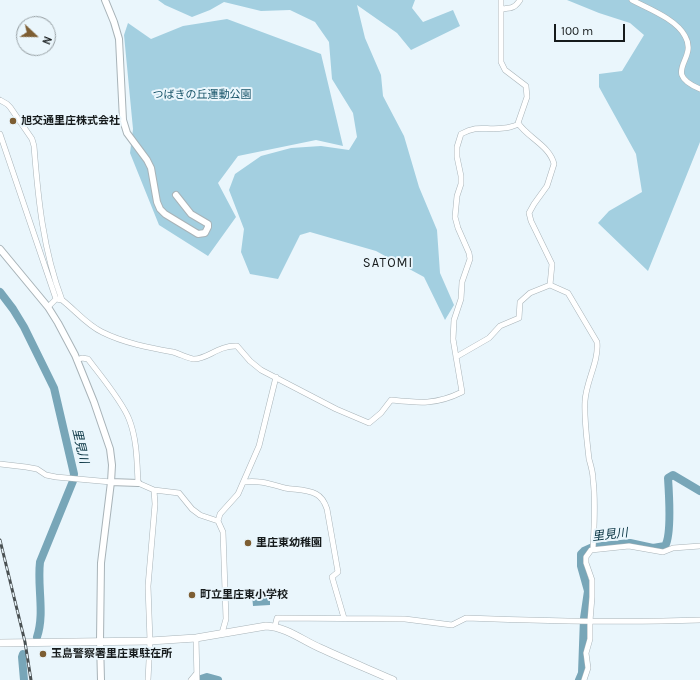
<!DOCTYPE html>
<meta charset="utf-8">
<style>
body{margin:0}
#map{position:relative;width:700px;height:680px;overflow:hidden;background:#eaf6fc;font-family:Karla,sans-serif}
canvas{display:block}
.north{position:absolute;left:16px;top:16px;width:40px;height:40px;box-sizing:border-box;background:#eaf6fc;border:1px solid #959ea2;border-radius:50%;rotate:112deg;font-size:11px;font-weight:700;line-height:16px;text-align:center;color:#161b1c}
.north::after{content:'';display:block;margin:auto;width:14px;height:18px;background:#7d5e33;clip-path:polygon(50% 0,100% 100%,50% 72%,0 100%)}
.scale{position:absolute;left:554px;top:24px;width:71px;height:18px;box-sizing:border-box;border:2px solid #161b1c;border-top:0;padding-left:5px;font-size:12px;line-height:14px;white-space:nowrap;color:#161b1c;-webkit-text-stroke:3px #eaf6fc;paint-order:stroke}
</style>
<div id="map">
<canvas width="700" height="680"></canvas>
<div class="north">N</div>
<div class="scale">100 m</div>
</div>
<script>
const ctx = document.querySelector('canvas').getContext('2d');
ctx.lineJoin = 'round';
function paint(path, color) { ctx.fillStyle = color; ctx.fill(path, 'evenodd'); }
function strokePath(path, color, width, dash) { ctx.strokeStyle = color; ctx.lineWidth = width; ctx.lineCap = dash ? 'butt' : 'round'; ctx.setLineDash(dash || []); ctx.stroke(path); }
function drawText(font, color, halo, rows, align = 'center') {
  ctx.font = font + ' Karla,"Noto Sans JP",sans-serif'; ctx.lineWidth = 4; ctx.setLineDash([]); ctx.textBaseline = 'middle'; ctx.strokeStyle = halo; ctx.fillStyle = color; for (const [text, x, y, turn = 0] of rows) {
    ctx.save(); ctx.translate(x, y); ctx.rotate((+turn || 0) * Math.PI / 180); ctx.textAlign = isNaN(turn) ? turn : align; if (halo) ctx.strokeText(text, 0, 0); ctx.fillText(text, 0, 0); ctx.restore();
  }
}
paint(new Path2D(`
 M 158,0 L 415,0 L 412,8 L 423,22 L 453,10 L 460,26 L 411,50 L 397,33 L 357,5 L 365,38 L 381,75 L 383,96 L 404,136 L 419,187 L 437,230 L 440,273 L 454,305 L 445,320 L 424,277 L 376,251 L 310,232 L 300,235 L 278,279 L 250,274 L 241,252 L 244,229 L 229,190 L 235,174 L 261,156 L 291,148 L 321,146 L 349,150 L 357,137 L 353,113 L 332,79 L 329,42 L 315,22 L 290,10 L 261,11 L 224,2 L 210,10 L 192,17 L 165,5 Z
 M 567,0 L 700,0 L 700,142 L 648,271 L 598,223 L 609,211 L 642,192 L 636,154 L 599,87 L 599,74 L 622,71 L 644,35 L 630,23 L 599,13 Z
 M 227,19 L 321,54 L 343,146 L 316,140 L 238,156 L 218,183 L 236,217 L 208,256 L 159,225 L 130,153 L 133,129 L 124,35 L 128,23 L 151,39 L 183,26 Z`), '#a3cfe0');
paint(new Path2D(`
 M 270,594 L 270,605 L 253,606 L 252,595 Z`), '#78a6b8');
strokePath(new Path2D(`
 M 0,292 L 13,309 L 24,327 L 54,388 L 74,474 L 73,481 L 40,562 C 37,587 45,613 37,637
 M 23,654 L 22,657 L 24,680
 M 198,680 L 207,677 L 218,680
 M 579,680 L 582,673 L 584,618 L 588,591 L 581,566 L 581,554 L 584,551 L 593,547 L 630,543 L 653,548 L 665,546 C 672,535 669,493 668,478 L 673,475 L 700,491`), '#78a6b8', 8);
const minor = new Path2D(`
 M 501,0 L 501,62 L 505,70 L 526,86 L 527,97 L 518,123 C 528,138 550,146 554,164 L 547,186 L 534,204 L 529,213 L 531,221 L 552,264 L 550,285 L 568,293 L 597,342 C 599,362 586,381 585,401 C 584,420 587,440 589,459 C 591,466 593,472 593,479 C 596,503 594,526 593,549
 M 632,0 C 649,9 676,19 685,36 C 699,60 660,72 700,89
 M 501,9 C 511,8 514,9 520,0
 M 0,100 L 7,104 L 10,107 L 32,139 L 34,146 C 38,198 43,250 62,300
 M 0,134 L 56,299 L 48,307
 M 56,299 L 62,300 C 75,310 87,325 102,332 C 124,343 150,348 173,352 C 180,354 187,358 193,359 C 207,360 218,345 237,346 L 250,361 L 261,370 L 336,409 L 369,423 L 381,413 L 391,400 C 419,403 436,405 462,392 L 453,339 L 454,320 L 461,299 L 462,282 L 470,259 L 469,253 L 458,228 L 455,217 L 457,196 L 461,184 L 461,176 L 457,157 L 457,147 L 461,134 C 479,124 486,131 504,128 C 509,128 514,126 519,124
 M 456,357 L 489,338 L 500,326 L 519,318 L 520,302 L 530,293 L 550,285
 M 77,360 L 82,358 L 88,359 C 100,375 122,401 129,419 C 137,439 137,462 138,483 L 154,490 L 179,493 L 192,509 L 200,515 L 218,521
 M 0,464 L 26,467 L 37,469 L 46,475 L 56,477 L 111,482
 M 244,482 C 259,480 270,484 285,488 C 295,490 306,489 316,494 C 322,497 325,503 327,509 L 338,572 L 332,577 L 344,618
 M 275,626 L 277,618 L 405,619 L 452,625 L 466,618 C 544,621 622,623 700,620
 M 222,633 L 226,619 L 223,532 L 218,521 L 220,514 L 238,494 L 259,446 L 276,377
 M 196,638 L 197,680
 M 148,680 L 150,641 L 148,586 L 155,504 L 154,490
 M 191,680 L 196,674
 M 584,680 L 588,668 L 586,653 L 590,639 L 590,621 L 592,597 L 592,580 L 586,563 L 586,557 L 591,550 L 629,546 L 663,552 L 673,548 L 700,546`);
const tertiary = new Path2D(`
 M 105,0 L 114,22 L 119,39 L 123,120 L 127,133 L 147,160 L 151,168 L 157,202 L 160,209 L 165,214 L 198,234 L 205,233 L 208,227 L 208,224 L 191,214 L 176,195
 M 0,249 L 48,307 L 58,323 L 75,355 L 94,402 L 110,449 L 112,465 L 111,482 L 101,563 L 100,641 L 101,680
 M 111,482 L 138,483`);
const secondary = new Path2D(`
 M 0,643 L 150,641 L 196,638 L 266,626 C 286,627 302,640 320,648 C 344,659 368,669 393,680`);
strokePath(minor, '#a8b3b8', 6);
strokePath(tertiary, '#a8b3b8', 8);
strokePath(secondary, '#a8b3b8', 8);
strokePath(minor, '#fff', 5);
strokePath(tertiary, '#fff', 6);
strokePath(secondary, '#fff', 7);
const rail = new Path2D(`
 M 0,540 L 25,642 L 31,680`);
strokePath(rail, '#4a5153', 3);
strokePath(rail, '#eaf6fc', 1.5, [4.5]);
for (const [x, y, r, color] of [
 [13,121,4,"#7d5e33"],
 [248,543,4,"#7d5e33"],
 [192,595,4,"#7d5e33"],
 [43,654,4,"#7d5e33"]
]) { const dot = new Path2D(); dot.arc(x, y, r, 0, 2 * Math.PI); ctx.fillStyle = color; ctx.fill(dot); strokePath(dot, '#eaf6fc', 1.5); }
drawText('11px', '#19556a', '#eaf6fc', [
 ["つばきの丘運動公園",202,95]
]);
drawText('bold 11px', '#161b1c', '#eaf6fc', [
 ["旭交通里庄株式会社",21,121],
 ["里庄東幼稚園",256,543],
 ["町立里庄東小学校",200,595],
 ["玉島警察署里庄東駐在所",51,654]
], 'left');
drawText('italic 12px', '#05313f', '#eaf6fc', [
 ["里見川",80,446,77],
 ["里見川",610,535,-7]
]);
ctx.letterSpacing = '1px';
drawText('13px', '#161b1c', '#eaf6fc', [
 ["SATOMI",388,263]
]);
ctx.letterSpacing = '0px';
</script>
